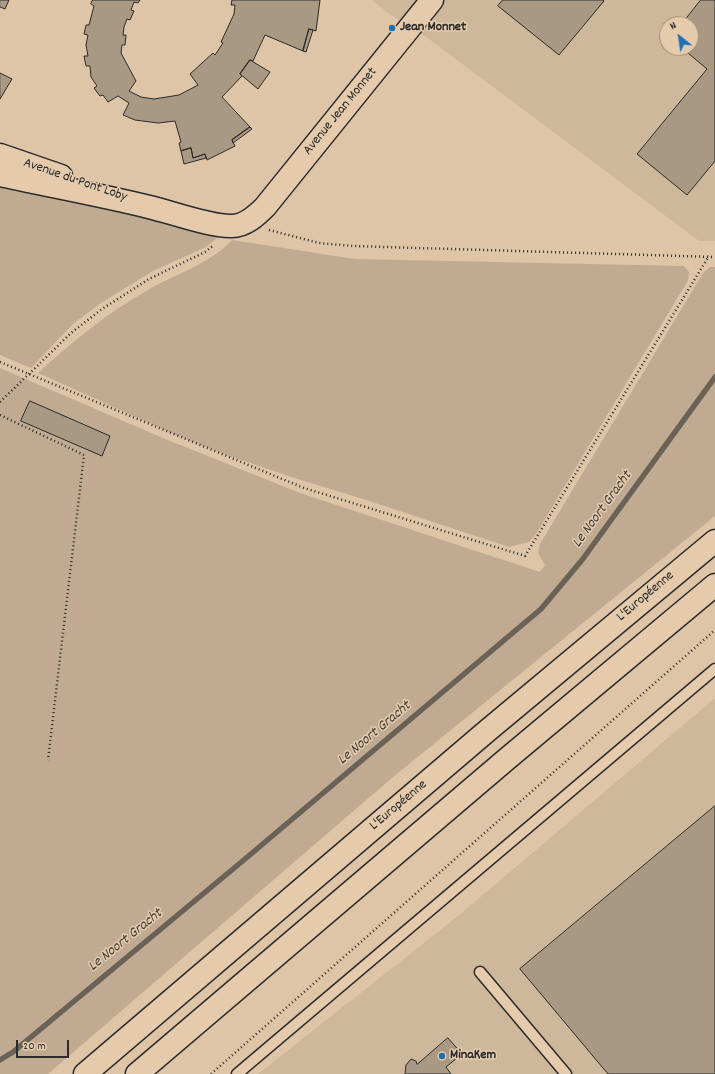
<!DOCTYPE html>
<meta charset="utf-8">
<style>
body{margin:0}
#map{position:relative;width:715px;height:1074px;overflow:hidden;background:#dec5a7;font-family:Dekko,sans-serif}
canvas{display:block}
.north{position:absolute;left:659px;top:16px;width:40px;height:40px;box-sizing:border-box;background:#e5cbac;border:1px solid #9b8b78;border-radius:50%;rotate:330deg;font-size:11px;font-weight:700;line-height:16px;text-align:center;color:#2b2b2b}
.north::after{content:'';display:block;margin:auto;width:14px;height:18px;background:#1f6fb2;clip-path:polygon(50% 0,100% 100%,50% 72%,0 100%)}
.scale{position:absolute;left:16px;top:1040px;width:53px;height:18px;box-sizing:border-box;border:2px solid #2b2b2b;border-top:0;padding-left:5px;font-size:12px;line-height:14px;white-space:nowrap;color:#2b2b2b;-webkit-text-stroke:3px #e5cbac;paint-order:stroke}
</style>
<div id="map">
<canvas width="715" height="1074"></canvas>
<div class="north">N</div>
<div class="scale">20 m</div>
</div>
<script>
const ctx = document.querySelector('canvas').getContext('2d');
ctx.lineJoin = 'round';
function paint(path, color) { ctx.fillStyle = color; ctx.fill(path, 'evenodd'); }
function strokePath(path, color, width, dash) { ctx.strokeStyle = color; ctx.lineWidth = width; ctx.lineCap = dash ? 'butt' : 'round'; ctx.setLineDash(dash || []); ctx.stroke(path); }
function drawText(font, color, halo, rows, align = 'center') {
  ctx.font = font + ' Dekko,sans-serif'; ctx.lineWidth = 3; ctx.setLineDash([]); ctx.textBaseline = 'middle'; ctx.strokeStyle = halo; ctx.fillStyle = color; for (const [text, x, y, turn = 0] of rows) {
    ctx.save(); ctx.translate(x, y); ctx.rotate((+turn || 0) * Math.PI / 180); ctx.textAlign = isNaN(turn) ? turn : align; if (halo) ctx.strokeText(text, 0, 0); ctx.fillText(text, 0, 0); ctx.restore();
  }
}
paint(new Path2D(`
 M 372,0 L 715,0 L 715,241 L 699,241 L 425,36 L 388,13 ZM 667,24 L 691,24 L 691,48 L 667,48 Z
 M 715,698 L 715,1074 L 258,1074 L 458,916 Z`), '#ceb89c');
paint(new Path2D(`
 M 0,186 L 76,201 L 220,235 L 206,247 L 153,271 L 101,303 L 73,324 L 31,368 L 0,355 Z
 M 232,240 L 355,259 L 684,266 L 689,272 L 688,281 L 681,292 L 536,534 L 529,542 L 509,547 L 360,498 L 288,476 L 224,454 L 185,439 L 38,373 C 73,341 106,314 148,290 C 175,274 210,264 232,240 Z
 M 710,267 L 715,267 L 715,516 L 393,777 L 48,1074 L 0,1074 L 0,368 L 163,438 L 300,493 L 540,572 L 545,565 L 538,553 L 540,544 L 703,273 Z`), '#c0ab92');
strokePath(new Path2D(`
 M 0,1060 L 13,1052 L 245,859 L 541,609 L 582,560 L 715,377`), '#6a6257', 5.5);
const building = new Path2D(`
 M 0,0 L 9,0 L 5,9 L 0,7 Z
 M 93,0 L 140,0 L 138,3 L 134,2 L 131,10 L 134,11 L 130,20 L 127,19 L 124,27 L 123,35 L 126,35 L 125,45 L 122,45 L 121,53 L 136,81 L 129,91 L 141,97 L 154,99 L 179,95 L 198,85 L 190,74 L 213,53 L 215,55 L 223,43 L 221,42 L 234,14 L 235,5 L 231,5 L 232,0 L 320,0 L 316,31 L 309,29 L 303,51 L 265,35 L 253,61 L 250,60 L 240,74 L 242,76 L 222,97 L 250,127 L 232,140 L 235,146 L 207,160 L 205,154 L 193,158 L 191,148 L 181,151 L 179,143 L 181,142 L 175,121 L 158,123 L 135,120 L 123,115 L 129,103 L 118,96 L 108,102 L 103,95 L 100,96 L 94,88 L 97,86 L 91,77 L 90,66 L 86,66 L 84,56 L 88,56 L 86,45 L 88,35 L 84,34 L 86,25 L 89,25 L 94,6 L 91,4 Z
 M 503,0 L 603,0 L 604,1 L 559,55 L 498,6 Z
 M 701,0 L 715,0 L 715,161 L 687,195 L 637,154 L 707,69 L 682,48 L 691,48 L 691,24 L 682,24 Z
 M 309,29 L 313,30 L 306,52 L 303,51 Z
 M 250,60 L 270,72 L 258,89 L 240,74 Z
 M 0,73 L 12,79 L 0,99 Z
 M 250,127 L 252,129 L 233,143 L 232,140 Z
 M 191,148 L 193,158 L 205,154 L 206,158 L 184,164 L 181,151 Z
 M 30,401 L 110,436 L 102,456 L 21,421 Z
 M 715,806 L 715,1074 L 608,1074 L 520,969 Z
 M 448,1038 L 462,1054 L 446,1067 L 451,1074 L 405,1074 L 406,1065 L 411,1059 L 416,1061 L 417,1064 Z`);
paint(building, '#a99882');
strokePath(building, '#2b2b2b', 1);
const lane = new Path2D(`
 M 480,972 L 566,1074
 M 237,1074 L 715,669`);
const secondary = new Path2D(`
 M 0,155 L 61,176
 M 0,175 C 50,186 100,195 149,207 C 171,212 211,227 232,226 C 245,226 256,216 265,207 L 432,0`);
const highway = new Path2D(`
 M 85,1074 L 487,731 L 715,541
 M 137,1074 L 508,758 L 715,585`);
strokePath(lane, '#2b2b2b', 13);
strokePath(secondary, '#2b2b2b', 25);
strokePath(highway, '#2b2b2b', 25);
strokePath(new Path2D(`
 M 269,230 L 319,243 L 353,246 L 715,257
 M 0,362 L 304,488 L 525,556 L 709,256
 M 0,402 L 71,333 L 102,309 L 149,279 L 205,252 L 214,245
 M 0,415 L 84,455 L 48,760
 M 211,1074 L 715,630`), '#2b2b2b', 2.5, [1, 3]);
strokePath(lane, '#e5cbac', 10);
strokePath(secondary, '#e5cbac', 22);
strokePath(highway, '#e5cbac', 22);
for (const [x, y, r, color] of [
 [392,28,4,"#1f6fb2"],
 [442,1056,4,"#1f6fb2"]
]) { const dot = new Path2D(); dot.arc(x, y, r, 0, 2 * Math.PI); ctx.fillStyle = color; ctx.fill(dot); strokePath(dot, '#e5cbac', 1.5); }
drawText('bold 14px', '#2b2b2b', '#e5cbac', [
 ["Jean Monnet",400,28],
 ["MinaKem",450,1056]
], 'left');
drawText('14px', '#2b2b2b', '#e5cbac', [
 ["Avenue Jean Monnet",341,112,-51],
 ["Avenue du Pont Loby",75,181,19],
 ["L'Européenne",646,597,-40],
 ["L'Européenne",399,806,-40]
]);
drawText('italic 15px', '#403d3a', '#e5cbac', [
 ["Le Noort Gracht",603,510,-54],
 ["Le Noort Gracht",375,734,-40],
 ["Le Noort Gracht",126,941,-39]
]);
</script>
